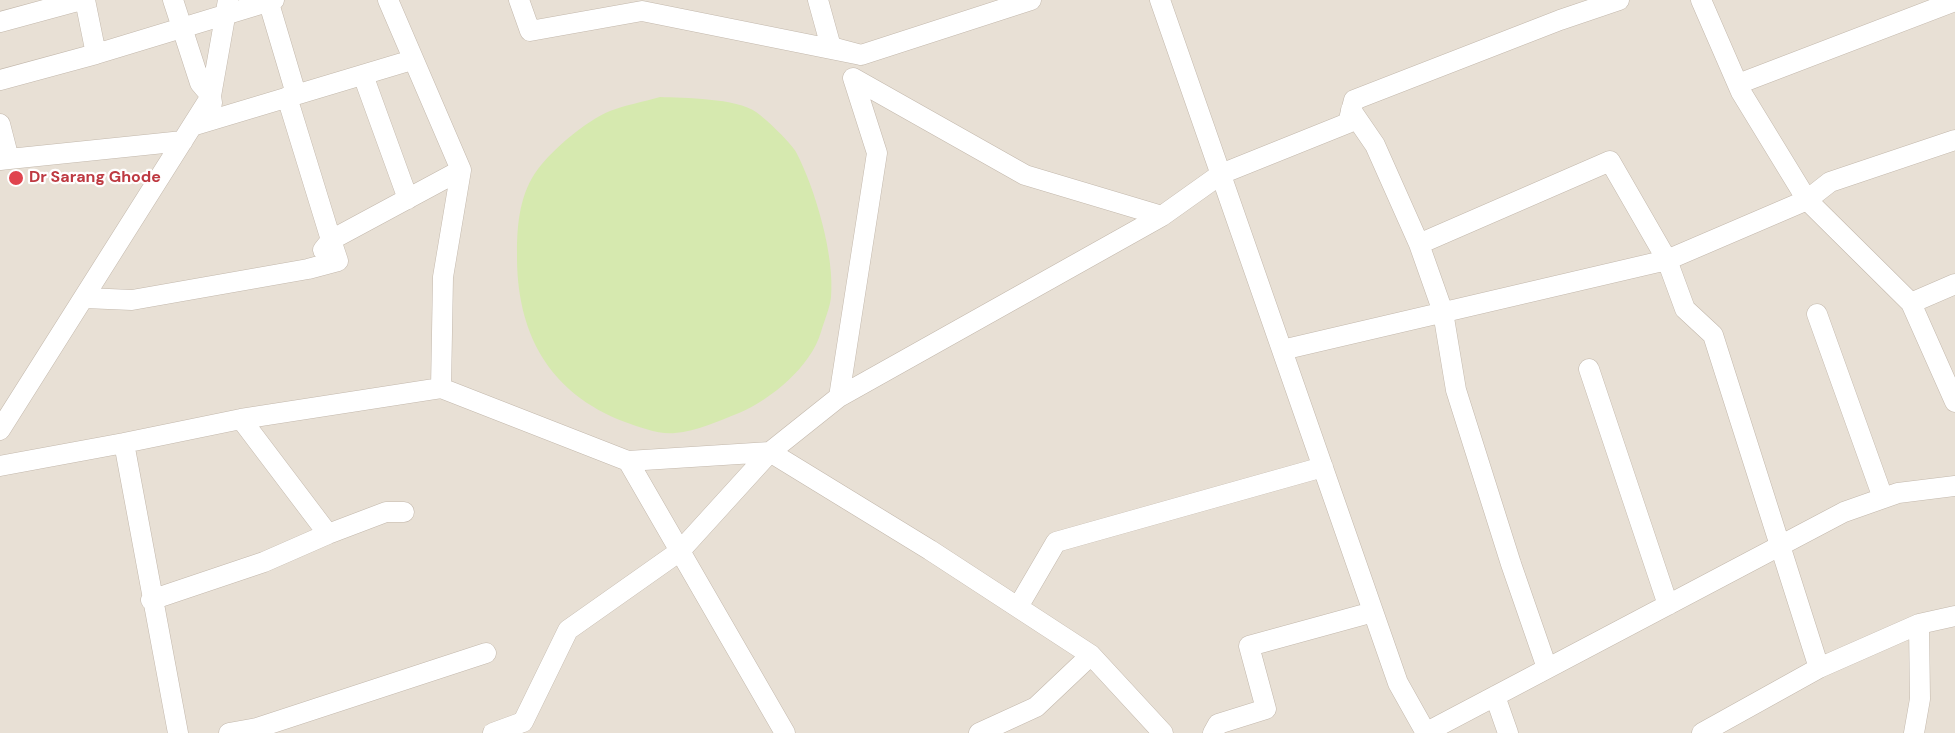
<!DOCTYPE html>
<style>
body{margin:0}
canvas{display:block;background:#f4eee7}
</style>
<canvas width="1955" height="733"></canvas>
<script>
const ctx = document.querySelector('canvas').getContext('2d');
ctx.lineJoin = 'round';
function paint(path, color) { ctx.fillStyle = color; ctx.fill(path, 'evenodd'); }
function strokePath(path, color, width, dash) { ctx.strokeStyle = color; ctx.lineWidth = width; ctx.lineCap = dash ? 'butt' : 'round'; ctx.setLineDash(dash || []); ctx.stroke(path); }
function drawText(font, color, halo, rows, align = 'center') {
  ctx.font = font + ' "DM Sans",sans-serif'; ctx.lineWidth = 4.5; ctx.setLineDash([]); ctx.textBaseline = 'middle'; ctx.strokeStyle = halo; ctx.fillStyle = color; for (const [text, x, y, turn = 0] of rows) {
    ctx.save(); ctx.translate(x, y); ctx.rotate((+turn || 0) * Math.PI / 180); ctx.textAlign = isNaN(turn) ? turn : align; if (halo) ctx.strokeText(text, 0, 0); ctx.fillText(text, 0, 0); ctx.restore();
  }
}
paint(new Path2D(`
 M 0,0 L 1955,0 L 1955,733 L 0,733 Z`), '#e8e0d5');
paint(new Path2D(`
 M 660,97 C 683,98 737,98 756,112 C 766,119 790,142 796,152 C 815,188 835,256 831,297 C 830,308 824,321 821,332 C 811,366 772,399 739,413 C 719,421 697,431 675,433 C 660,435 639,427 625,422 C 548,393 516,332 517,253 C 517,223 520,193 538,169 C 553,149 586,121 610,111 C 625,105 643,102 660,97 Z`), '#d6e9af');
const minor = new Path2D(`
 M 85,0 L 96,54
 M 173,0 L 200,83 L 211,96 L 212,103
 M 268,0 L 296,94
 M 519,0 L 530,31 L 642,11 L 861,55
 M 818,0 L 831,47 L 861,55 L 1031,0
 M 1160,0 L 1398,683 L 1426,733
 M 1701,0 L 1741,92 L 1807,200 L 1911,303 L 1955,402
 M 0,22 L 81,0
 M 363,75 L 408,199
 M 0,80 L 96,54 L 274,0
 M 1738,84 L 1955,1
 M 287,97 L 331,240 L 323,250
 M 1351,110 L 1375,145 L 1419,244
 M 0,124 L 9,159 L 0,160
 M 192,126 L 412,60
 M 9,159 L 183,141
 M 85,298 L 132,300 L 308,269 L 338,261 L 331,240 L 461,170 L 388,0
 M 1911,303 L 1955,284
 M 1817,314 L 1883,498
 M 1282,350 L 1667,260 L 1807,200 L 1830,182 L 1955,140
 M 1589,369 L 1668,605
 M 441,388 L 443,277 L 461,170
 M 839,397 L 877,153 L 853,78 L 1025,175 L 1162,216
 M 0,430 L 211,96 L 228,0
 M 124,443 L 241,419 L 441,388 L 628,461 L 785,733
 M 628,461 L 770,452 L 930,550 L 1091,655 L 1163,733
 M 0,466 L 124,443 L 178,733
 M 328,534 L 386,512 L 404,512
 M 151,600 L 264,562 L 328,534 L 241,419
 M 1018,607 L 1056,542 L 1323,467
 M 1547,668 L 1511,564 L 1456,390 L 1443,312 L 1419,244 L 1610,161 L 1667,260 L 1685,309 L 1713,335 L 1819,668
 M 1495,696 L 1508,733
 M 229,733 L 257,728 L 486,653
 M 493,733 L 523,722 L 568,630 L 680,551 L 770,452 L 839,397 L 1162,216 L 1221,174 L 1348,123 L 1354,100 L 1560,20 L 1619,0
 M 979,733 L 1036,707 L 1091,655
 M 1213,733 L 1218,724 L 1266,709 L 1249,646 L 1373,612
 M 1425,733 L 1844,512 L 1898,493 L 1955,486
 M 1702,733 L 1819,668 L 1919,624
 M 1914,733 L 1920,699 L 1919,624 L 1955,616`);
strokePath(minor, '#c3b8ac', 21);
strokePath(minor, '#fff', 20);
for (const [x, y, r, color] of [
 [16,178,8,"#e0444e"]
]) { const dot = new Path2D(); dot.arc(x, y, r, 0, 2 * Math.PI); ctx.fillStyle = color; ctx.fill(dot); strokePath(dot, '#fff', 2); }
drawText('bold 16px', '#be3a42', '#fff', [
 ["Dr Sarang Ghode",29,178]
], 'left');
</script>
